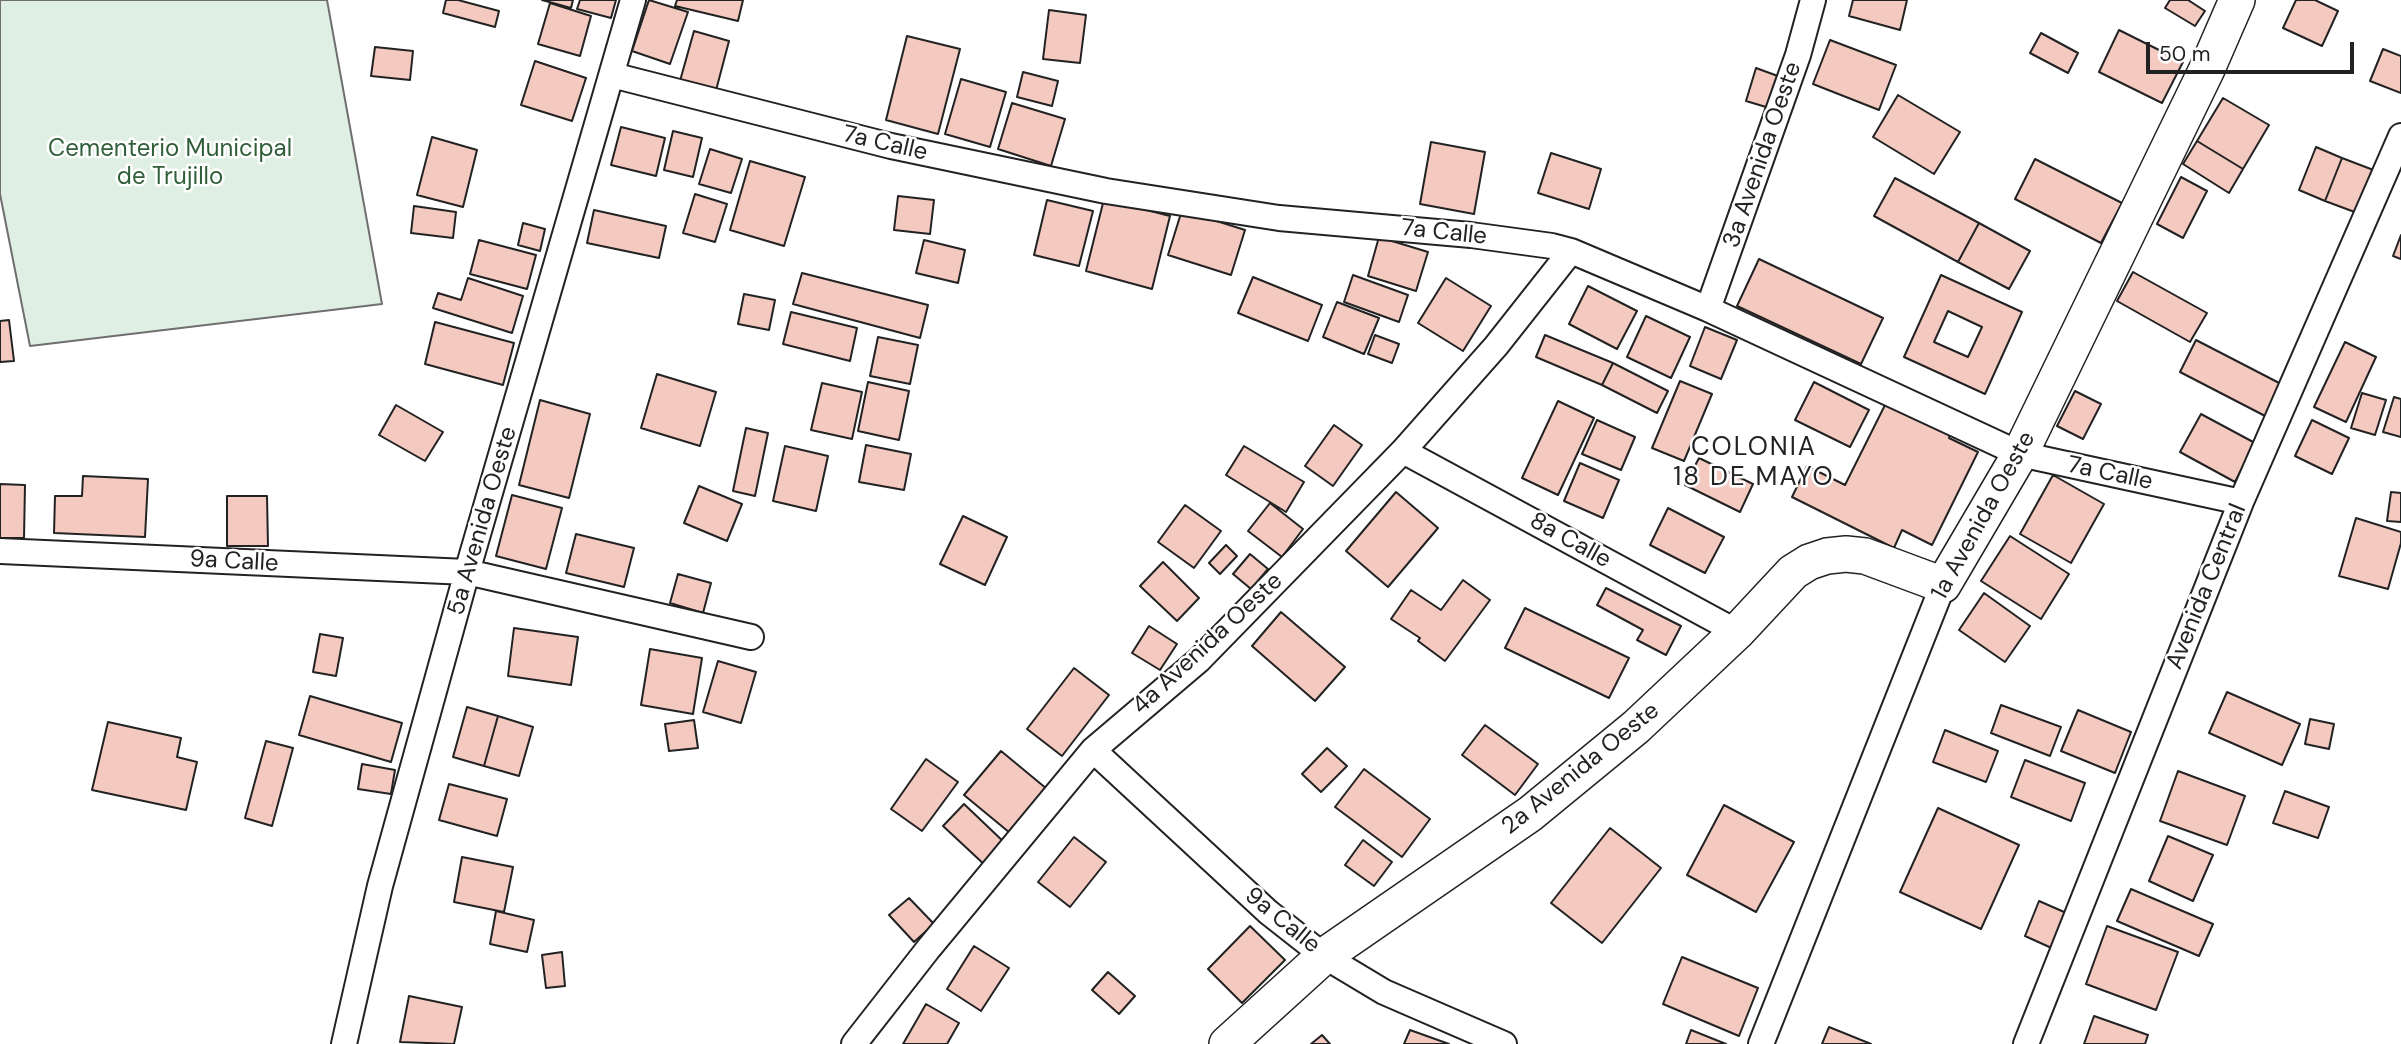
<!DOCTYPE html>
<style>
body{margin:0}
#map{position:relative;width:2401px;height:1044px;overflow:hidden;background:#fff;font-family:"DM Sans",sans-serif}
canvas{display:block}
.scale{position:absolute;left:2146px;top:42px;width:208px;height:32px;box-sizing:border-box;border:4px solid #222;border-top:0;padding-left:9px;font-size:21px;line-height:24px;white-space:nowrap;color:#222;-webkit-text-stroke:5px #fff;paint-order:stroke}
</style>
<div id="map">
<canvas width="2401" height="1044"></canvas>
<div class="scale">50 m</div>
</div>
<script>
const ctx = document.querySelector('canvas').getContext('2d');
ctx.lineJoin = 'round';
function paint(path, color) { ctx.fillStyle = color; ctx.fill(path, 'evenodd'); }
function strokePath(path, color, width, dash) { ctx.strokeStyle = color; ctx.lineWidth = width; ctx.lineCap = dash ? 'butt' : 'round'; ctx.setLineDash(dash || []); ctx.stroke(path); }
function drawText(font, color, halo, rows, align = 'center') {
  ctx.font = font + ' "DM Sans",sans-serif'; ctx.lineWidth = 5; ctx.setLineDash([]); ctx.textBaseline = 'middle'; ctx.strokeStyle = halo; ctx.fillStyle = color; for (const [text, x, y, turn = 0] of rows) {
    ctx.save(); ctx.translate(x, y); ctx.rotate((+turn || 0) * Math.PI / 180); ctx.textAlign = isNaN(turn) ? turn : align; if (halo) ctx.strokeText(text, 0, 0); ctx.fillText(text, 0, 0); ctx.restore();
  }
}
const green = new Path2D(`
 M 0,0 L 327,0 L 382,304 L 30,346 L 0,194 Z`);
paint(green, '#e0efe3');
strokePath(green, '#6f6f6f', 2);
const building = new Path2D(`
 M 446,0 L 458,0 L 499,11 L 495,27 L 443,13 Z
 M 542,0 L 573,0 L 571,8 Z
 M 580,0 L 616,0 L 611,18 L 577,9 Z
 M 649,0 L 688,12 L 670,64 L 632,51 Z
 M 677,0 L 743,0 L 738,21 L 675,6 Z
 M 1853,0 L 1907,0 L 1900,30 L 1849,16 Z
 M 2170,0 L 2188,0 L 2205,11 L 2195,26 L 2165,8 Z
 M 2296,0 L 2315,0 L 2338,11 L 2322,46 L 2283,28 Z
 M 550,3 L 591,16 L 580,56 L 538,44 Z
 M 1049,10 L 1086,15 L 1080,63 L 1043,59 Z
 M 2119,30 L 2183,62 L 2162,103 L 2099,72 Z
 M 694,31 L 729,41 L 714,98 L 678,88 Z
 M 2041,33 L 2078,53 L 2068,73 L 2030,53 Z
 M 907,36 L 960,49 L 938,134 L 886,120 Z
 M 1830,40 L 1896,65 L 1879,110 L 1813,84 Z
 M 375,47 L 413,51 L 410,80 L 371,76 Z
 M 2383,49 L 2401,56 L 2401,93 L 2370,81 Z
 M 535,61 L 586,78 L 572,121 L 521,105 Z
 M 1756,68 L 1786,79 L 1776,110 L 1746,101 Z
 M 1023,72 L 1058,81 L 1052,106 L 1017,97 Z
 M 961,79 L 1006,92 L 990,147 L 945,134 Z
 M 1898,95 L 1960,132 L 1934,174 L 1873,137 Z
 M 2223,98 L 2269,125 L 2243,169 L 2197,141 Z
 M 1012,103 L 1065,119 L 1051,166 L 998,149 Z
 M 621,127 L 665,138 L 656,176 L 611,165 Z
 M 673,131 L 702,138 L 693,177 L 664,170 Z
 M 432,137 L 477,150 L 463,207 L 417,195 Z
 M 2197,141 L 2243,169 L 2229,193 L 2183,164 Z
 M 1431,142 L 1485,152 L 1474,214 L 1420,204 Z
 M 2316,147 L 2342,158 L 2325,201 L 2299,190 Z
 M 710,149 L 742,159 L 731,193 L 699,184 Z
 M 1551,153 L 1601,169 L 1589,209 L 1538,193 Z
 M 2342,158 L 2376,171 L 2360,214 L 2325,201 Z
 M 2035,159 L 2122,203 L 2101,243 L 2015,199 Z
 M 750,161 L 805,177 L 784,246 L 730,230 Z
 M 2181,177 L 2207,191 L 2183,238 L 2157,224 Z
 M 1895,178 L 1979,223 L 1958,262 L 1874,216 Z
 M 695,194 L 727,204 L 715,242 L 683,233 Z
 M 898,196 L 934,200 L 930,234 L 894,230 Z
 M 1104,199 L 1170,216 L 1152,289 L 1086,271 Z
 M 1047,200 L 1093,211 L 1079,266 L 1034,255 Z
 M 414,206 L 456,212 L 453,238 L 411,233 Z
 M 594,210 L 666,226 L 659,258 L 587,243 Z
 M 1182,210 L 1245,230 L 1231,275 L 1168,255 Z
 M 523,223 L 545,229 L 540,251 L 518,245 Z
 M 1979,223 L 2030,251 L 2009,289 L 1958,262 Z
 M 2401,235 L 2401,259 L 2393,256 Z
 M 1379,237 L 1428,252 L 1416,291 L 1368,276 Z
 M 479,240 L 536,255 L 527,289 L 470,274 Z
 M 924,240 L 965,250 L 958,283 L 916,273 Z
 M 1759,259 L 1883,318 L 1861,364 L 1737,306 Z
 M 2133,272 L 2207,313 L 2190,342 L 2117,301 Z
 M 802,273 L 928,305 L 920,338 L 793,304 Z
 M 1353,275 L 1408,295 L 1399,322 L 1344,302 Z
 M 1941,275 L 2022,312 L 1985,394 L 1904,357 ZM 1948,311 L 1982,327 L 1968,357 L 1934,342 Z
 M 1253,277 L 1322,305 L 1308,341 L 1238,313 Z
 M 468,278 L 523,296 L 512,333 L 433,308 L 438,293 L 461,300 Z
 M 1446,278 L 1491,306 L 1463,351 L 1418,323 Z
 M 1588,286 L 1637,311 L 1617,349 L 1569,324 Z
 M 744,294 L 775,300 L 769,330 L 738,324 Z
 M 1337,302 L 1379,318 L 1364,354 L 1323,337 Z
 M 791,312 L 857,328 L 850,361 L 783,344 Z
 M 1646,316 L 1690,337 L 1671,378 L 1627,357 Z
 M 9,320 L 14,361 L 0,362 L 0,321 Z
 M 435,322 L 514,343 L 503,385 L 425,364 Z
 M 1705,327 L 1737,340 L 1721,379 L 1690,366 Z
 M 1375,335 L 1399,344 L 1392,363 L 1368,354 Z
 M 1545,335 L 1613,363 L 1602,385 L 1536,357 Z
 M 878,337 L 918,345 L 910,384 L 870,376 Z
 M 2196,340 L 2285,386 L 2269,418 L 2180,372 Z
 M 2345,342 L 2376,357 L 2346,422 L 2314,407 Z
 M 1613,363 L 1668,391 L 1657,413 L 1602,385 Z
 M 657,374 L 716,392 L 700,446 L 641,428 Z
 M 1680,381 L 1712,394 L 1684,461 L 1652,448 Z
 M 868,382 L 909,391 L 899,440 L 858,431 Z
 M 1814,382 L 1869,410 L 1850,447 L 1795,420 Z
 M 822,383 L 862,392 L 852,439 L 811,430 Z
 M 2075,391 L 2101,404 L 2083,439 L 2057,426 Z
 M 2362,393 L 2386,400 L 2375,435 L 2351,428 Z
 M 2394,397 L 2401,399 L 2401,437 L 2383,432 Z
 M 540,400 L 590,414 L 569,498 L 519,485 Z
 M 1558,401 L 1594,418 L 1558,495 L 1522,478 Z
 M 1886,403 L 1950,435 L 1949,438 L 1978,452 L 1932,545 L 1902,530 L 1894,548 L 1792,497 L 1807,466 L 1845,485 Z
 M 396,405 L 443,432 L 425,461 L 379,435 Z
 M 2201,414 L 2255,443 L 2235,482 L 2180,452 Z
 M 1597,420 L 1635,437 L 1621,470 L 1582,454 Z
 M 2312,420 L 2349,438 L 2332,474 L 2295,456 Z
 M 1334,425 L 1362,445 L 1333,486 L 1305,466 Z
 M 746,428 L 768,433 L 755,496 L 733,491 Z
 M 866,445 L 911,454 L 904,490 L 859,482 Z
 M 785,446 L 828,456 L 816,511 L 773,501 Z
 M 1244,446 L 1304,482 L 1286,512 L 1226,475 Z
 M 1699,458 L 1753,484 L 1740,512 L 1685,485 Z
 M 1580,463 L 1619,480 L 1603,518 L 1564,501 Z
 M 2053,475 L 2104,504 L 2071,563 L 2020,534 Z
 M 83,476 L 148,479 L 145,537 L 54,533 L 55,496 L 82,496 Z
 M 0,484 L 25,485 L 24,538 L 0,538 Z
 M 699,486 L 742,504 L 727,541 L 684,523 Z
 M 1396,492 L 1438,528 L 1388,587 L 1346,551 Z
 M 2391,492 L 2401,493 L 2401,522 L 2387,521 Z
 M 512,495 L 562,508 L 546,569 L 496,556 Z
 M 227,496 L 267,496 L 268,546 L 227,546 Z
 M 1270,503 L 1303,529 L 1282,557 L 1248,531 Z
 M 1185,505 L 1221,531 L 1194,568 L 1158,542 Z
 M 1668,508 L 1724,537 L 1705,573 L 1650,545 Z
 M 963,516 L 1007,537 L 985,585 L 940,564 Z
 M 2356,518 L 2401,532 L 2401,543 L 2388,589 L 2339,576 Z
 M 576,534 L 634,548 L 624,587 L 566,573 Z
 M 2010,536 L 2069,574 L 2041,619 L 1981,581 Z
 M 1226,545 L 1237,556 L 1220,574 L 1209,563 Z
 M 1250,554 L 1268,569 L 1251,589 L 1233,574 Z
 M 1163,562 L 1199,598 L 1177,621 L 1140,586 Z
 M 678,574 L 711,583 L 703,613 L 670,603 Z
 M 1463,580 L 1490,600 L 1445,661 L 1418,641 L 1420,638 L 1391,619 L 1411,590 L 1441,610 Z
 M 1606,588 L 1681,626 L 1666,655 L 1637,640 L 1643,630 L 1597,605 Z
 M 1984,593 L 2030,626 L 2005,662 L 1959,630 Z
 M 1525,608 L 1629,658 L 1609,698 L 1505,648 Z
 M 1281,612 L 1345,667 L 1315,701 L 1252,646 Z
 M 1149,626 L 1177,644 L 1160,670 L 1132,653 Z
 M 514,628 L 578,637 L 571,685 L 508,676 Z
 M 320,634 L 343,638 L 336,676 L 313,672 Z
 M 650,649 L 702,658 L 693,714 L 641,705 Z
 M 718,661 L 756,672 L 741,723 L 703,712 Z
 M 1074,668 L 1109,695 L 1062,756 L 1027,729 Z
 M 2227,692 L 2300,724 L 2282,765 L 2209,733 Z
 M 310,696 L 402,723 L 391,762 L 299,735 Z
 M 2001,705 L 2061,727 L 2050,756 L 1991,733 Z
 M 467,707 L 498,716 L 484,766 L 453,757 Z
 M 2078,710 L 2131,732 L 2115,773 L 2061,751 Z
 M 498,716 L 533,727 L 519,776 L 484,766 Z
 M 2310,719 L 2334,724 L 2329,749 L 2305,744 Z
 M 694,720 L 698,748 L 669,751 L 665,724 Z
 M 108,722 L 181,738 L 177,757 L 197,762 L 186,810 L 92,790 Z
 M 1485,725 L 1538,764 L 1515,795 L 1462,755 Z
 M 1945,730 L 1998,751 L 1986,782 L 1933,762 Z
 M 266,741 L 293,748 L 272,826 L 245,818 Z
 M 1327,748 L 1347,766 L 1321,792 L 1302,774 Z
 M 1001,751 L 1047,789 L 1010,833 L 964,795 Z
 M 926,759 L 958,782 L 922,831 L 891,809 Z
 M 2025,760 L 2085,783 L 2071,821 L 2011,797 Z
 M 362,764 L 395,770 L 391,794 L 358,789 Z
 M 1364,769 L 1430,819 L 1402,857 L 1335,807 Z
 M 2178,771 L 2245,796 L 2227,845 L 2160,821 Z
 M 449,784 L 507,799 L 497,836 L 439,820 Z
 M 2285,791 L 2329,807 L 2318,838 L 2273,823 Z
 M 964,804 L 1007,845 L 987,867 L 943,826 Z
 M 1724,805 L 1794,842 L 1756,912 L 1687,875 Z
 M 1938,808 L 2019,845 L 1981,929 L 1900,892 Z
 M 1610,828 L 1661,868 L 1602,943 L 1551,903 Z
 M 2168,836 L 2213,855 L 2193,901 L 2149,881 Z
 M 1074,837 L 1106,862 L 1070,907 L 1038,882 Z
 M 1363,840 L 1392,862 L 1374,886 L 1345,865 Z
 M 462,857 L 513,867 L 504,912 L 454,902 Z
 M 2131,889 L 2213,924 L 2199,956 L 2117,921 Z
 M 909,898 L 934,924 L 914,942 L 889,915 Z
 M 2039,901 L 2071,915 L 2056,950 L 2025,936 Z
 M 496,911 L 534,920 L 527,952 L 490,944 Z
 M 1250,926 L 1285,960 L 1242,1003 L 1208,969 Z
 M 2107,926 L 2178,952 L 2156,1010 L 2086,984 Z
 M 974,946 L 1009,968 L 981,1011 L 947,989 Z
 M 562,952 L 565,986 L 546,988 L 542,955 Z
 M 1682,957 L 1758,988 L 1739,1036 L 1663,1004 Z
 M 1108,972 L 1135,996 L 1119,1014 L 1092,990 Z
 M 409,996 L 462,1007 L 454,1044 L 400,1042 Z
 M 926,1004 L 959,1023 L 947,1044 L 903,1044 Z
 M 2094,1016 L 2148,1035 L 2145,1044 L 2084,1044 Z
 M 1829,1027 L 1871,1044 L 1822,1044 Z
 M 1410,1030 L 1449,1044 L 1404,1044 Z
 M 1691,1030 L 1726,1044 L 1686,1044 Z
 M 1322,1035 L 1330,1044 L 1311,1044 Z`);
paint(building, '#f3c9c0');
strokePath(building, '#222', 2);
const street = new Path2D(`
 M 612,75 L 891,146 L 1106,191 L 1279,218 L 1471,235 L 1552,246 L 1571,251 L 1708,309 L 2020,454 L 2241,502
 M 1708,309 L 1798,55 L 1813,0
 M 1403,451 L 1737,632
 M 0,551 L 467,572 L 751,637
 M 1093,750 L 1268,912 L 1324,956 L 1384,992 L 1504,1044
 M 344,1044 L 380,886 L 467,572 L 633,0
 M 854,1044 L 929,948 L 1093,750 L 1199,660 L 1403,451 L 1496,346 L 1571,251
 M 1761,1044 L 1943,585
 M 2026,1044 L 2241,502 L 2401,136`);
const secondary = new Path2D(`
 M 1227,1044 L 1324,956 L 1530,814 L 1636,727 L 1737,632 L 1793,572 L 1809,562 L 1827,556 L 1846,554 L 1865,556 L 1943,585 L 2020,454 L 2207,69 L 2237,0`);
strokePath(street, '#222', 28);
strokePath(secondary, '#222', 38);
strokePath(street, '#fff', 24);
strokePath(secondary, '#fff', 35);
drawText('24px', '#222', '#fff', [
 ["7a Calle",885,144,13],
 ["3a Avenida Oeste",1763,155,-71],
 ["7a Calle",1444,233,6],
 ["7a Calle",2110,474,12],
 ["1a Avenida Oeste",1984,516,-61],
 ["5a Avenida Oeste",483,521,-74],
 ["8a Calle",1570,541,29],
 ["9a Calle",234,562,3],
 ["Avenida Central",2207,587,-68],
 ["4a Avenida Oeste",1208,644,-43],
 ["2a Avenida Oeste",1581,769,-39],
 ["9a Calle",1282,921,39]
]);
drawText('24px', '#2f5e38', '#fff', [
 ["Cementerio Municipal",170,150],
 ["de Trujillo",170,178]
]);
ctx.letterSpacing = '2px';
drawText('26px', '#222', '#fff', [
 ["COLONIA",1754,448],
 ["18 DE MAYO",1754,478]
]);
ctx.letterSpacing = '0px';
</script>
